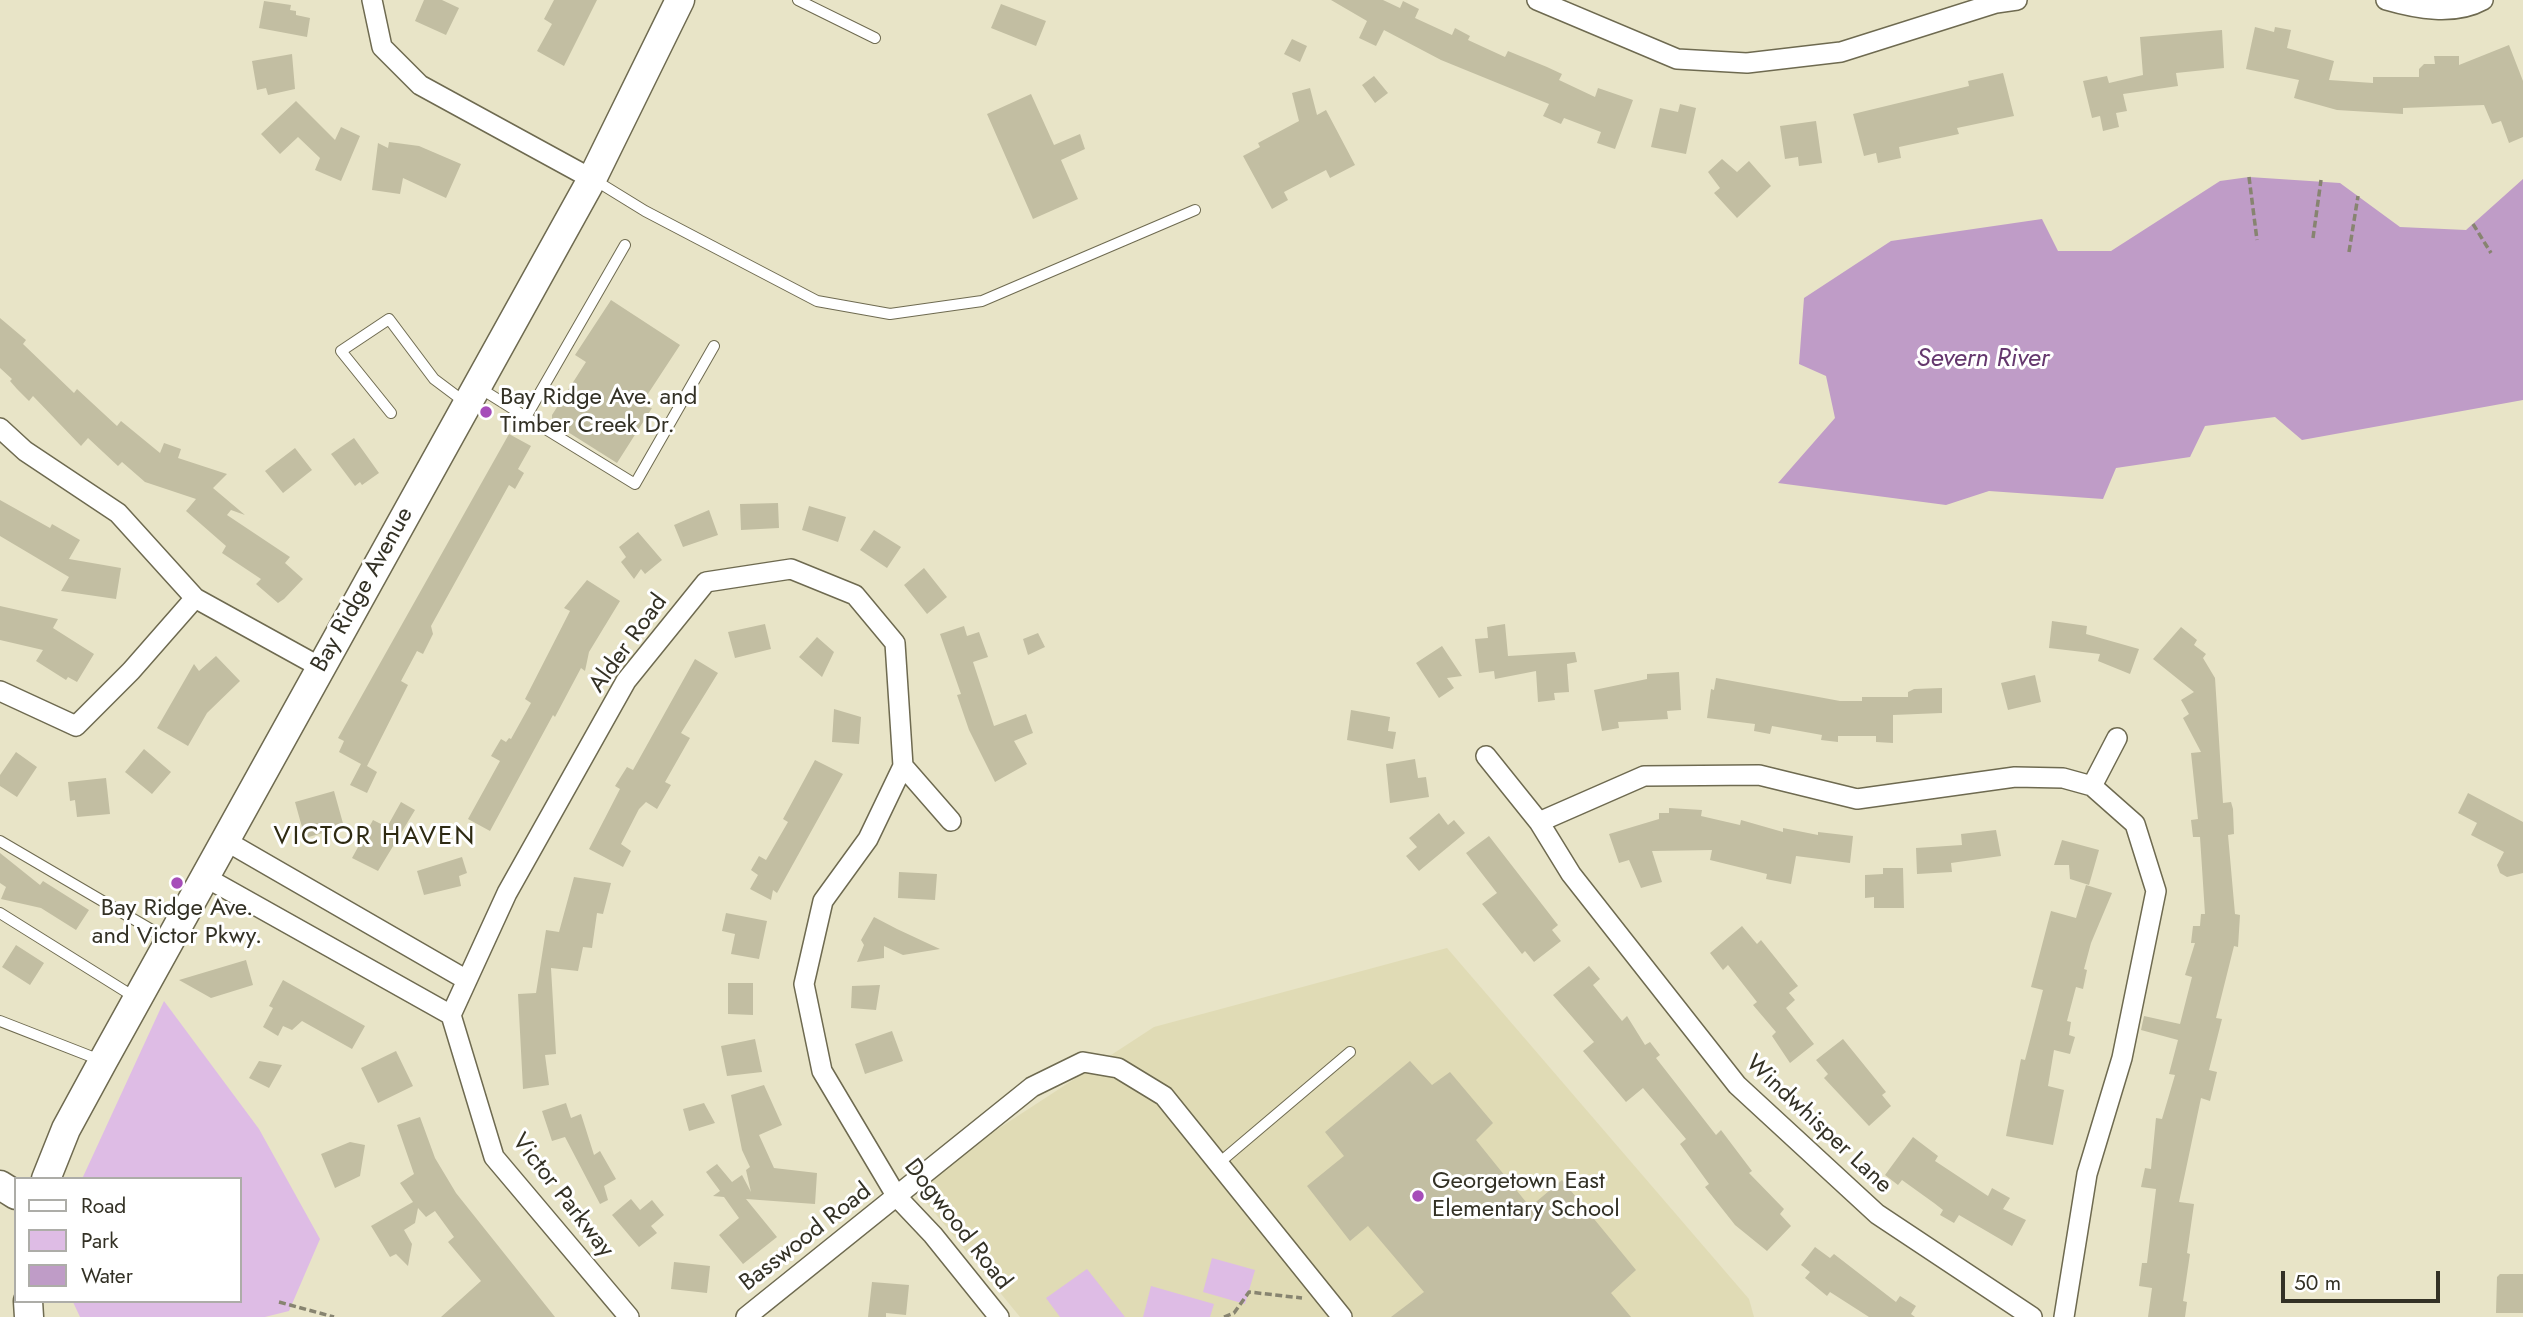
<!DOCTYPE html>
<style>
body{margin:0}
#map{position:relative;width:2523px;height:1317px;overflow:hidden;background:#e8e4c7;font-family:Jost,sans-serif}
canvas{display:block}
.legend{position:absolute;left:14px;top:1177px;width:228px;height:126px;box-sizing:border-box;background:#fff;border:2px solid #adada8;margin:0;padding:9px 12px;list-style:none;font-size:21px;color:#333125}
.legend li{display:flex;align-items:center;gap:14px;height:35px}
.legend b{width:35px;border:2px solid #adada8}
.scale{position:absolute;left:2281px;top:1271px;width:159px;height:32px;box-sizing:border-box;border:4px solid #333125;border-top:0;padding-left:9px;font-size:21px;line-height:24px;white-space:nowrap;color:#333125;-webkit-text-stroke:5px #fff;paint-order:stroke}
</style>
<div id="map">
<canvas width="2523" height="1317"></canvas>
<ul class="legend">
<li><b style="height:9px;background:#fff"></b>Road</li>
<li><b style="height:19px;background:#debce5"></b>Park</li>
<li><b style="height:19px;background:#bf9cc7"></b>Water</li>
</ul>
<div class="scale">50 m</div>
</div>
<script>
const ctx = document.querySelector('canvas').getContext('2d');
ctx.lineJoin = 'round';
function paint(path, color) { ctx.fillStyle = color; ctx.fill(path, 'evenodd'); }
function strokePath(path, color, width, dash) { ctx.strokeStyle = color; ctx.lineWidth = width; ctx.lineCap = dash ? 'butt' : 'round'; ctx.setLineDash(dash || []); ctx.stroke(path); }
function drawText(font, color, halo, rows, align = 'center') {
  ctx.font = font + ' Jost,sans-serif'; ctx.lineWidth = 6; ctx.setLineDash([]); ctx.textBaseline = 'middle'; ctx.strokeStyle = halo; ctx.fillStyle = color; for (const [text, x, y, turn = 0] of rows) {
    ctx.save(); ctx.translate(x, y); ctx.rotate((+turn || 0) * Math.PI / 180); ctx.textAlign = isNaN(turn) ? turn : align; if (halo) ctx.strokeText(text, 0, 0); ctx.fillText(text, 0, 0); ctx.restore();
  }
}
paint(new Path2D(`
 M 1447,948 L 1749,1299 L 1754,1317 L 1020,1317 L 912,1185 L 1154,1027 Z`), '#e0dbb5');
paint(new Path2D(`
 M 164,1001 L 259,1129 L 320,1239 L 289,1311 L 265,1317 L 80,1317 L 73,1302 L 240,1301 L 240,1179 L 82,1179 Z
 M 1212,1258 L 1255,1270 L 1245,1304 L 1203,1292 Z
 M 1087,1269 L 1125,1317 L 1060,1317 L 1046,1298 Z
 M 1151,1286 L 1214,1304 L 1210,1317 L 1143,1317 Z`), '#debce5');
paint(new Path2D(`
 M 2249,177 L 2340,183 L 2400,227 L 2466,230 L 2523,179 L 2523,400 L 2302,440 L 2275,417 L 2205,426 L 2190,457 L 2116,468 L 2103,499 L 1989,491 L 1946,505 L 1778,483 L 1835,418 L 1826,376 L 1799,364 L 1804,298 L 1891,241 L 2042,219 L 2058,251 L 2111,251 L 2220,181 Z`), '#bf9cc7');
paint(new Path2D(`
 M 424,0 L 442,0 L 459,8 L 446,35 L 415,21 Z
 M 554,0 L 597,0 L 564,66 L 537,51 L 552,24 L 544,19 Z
 M 1331,0 L 1383,0 L 1400,8 L 1403,1 L 1419,9 L 1415,18 L 1452,35 L 1455,28 L 1470,36 L 1468,40 L 1505,57 L 1508,51 L 1547,67 L 1562,74 L 1559,80 L 1595,97 L 1598,88 L 1633,100 L 1615,149 L 1597,143 L 1601,132 L 1564,118 L 1561,124 L 1543,116 L 1549,104 L 1441,60 L 1384,30 L 1376,46 L 1359,38 L 1367,21 Z
 M 264,1 L 291,5 L 290,10 L 296,11 L 296,15 L 310,18 L 307,37 L 259,28 Z
 M 1001,4 L 1046,21 L 1036,46 L 991,28 Z
 M 2255,27 L 2274,32 L 2275,27 L 2291,30 L 2287,48 L 2334,61 L 2329,80 L 2373,83 L 2373,77 L 2419,77 L 2419,69 L 2424,64 L 2435,64 L 2434,56 L 2459,56 L 2459,65 L 2509,45 L 2523,81 L 2523,137 L 2509,143 L 2501,121 L 2492,124 L 2484,105 L 2403,108 L 2403,114 L 2337,110 L 2294,98 L 2299,80 L 2246,69 Z
 M 2222,30 L 2224,68 L 2176,73 L 2178,86 L 2123,94 L 2127,111 L 2116,113 L 2119,127 L 2103,131 L 2100,116 L 2092,118 L 2083,81 L 2107,76 L 2109,83 L 2143,75 L 2140,37 Z
 M 1292,39 L 1307,46 L 1300,62 L 1284,54 Z
 M 292,54 L 295,89 L 268,95 L 266,88 L 257,90 L 252,61 Z
 M 2003,73 L 2014,116 L 1957,128 L 1959,134 L 1899,147 L 1901,158 L 1878,163 L 1876,153 L 1864,156 L 1853,114 L 1969,86 L 1968,81 Z
 M 1374,76 L 1388,93 L 1375,103 L 1362,85 Z
 M 1310,88 L 1317,115 L 1326,110 L 1355,165 L 1330,178 L 1326,170 L 1284,192 L 1288,200 L 1272,209 L 1243,156 L 1260,147 L 1258,143 L 1299,121 L 1292,93 Z
 M 1031,94 L 1054,145 L 1080,134 L 1085,149 L 1061,160 L 1078,199 L 1033,219 L 987,114 Z
 M 296,101 L 335,140 L 341,127 L 360,136 L 341,181 L 315,170 L 320,158 L 298,137 L 280,154 L 261,134 Z
 M 1680,104 L 1696,108 L 1686,154 L 1651,147 L 1660,108 L 1678,112 Z
 M 1816,121 L 1822,163 L 1799,166 L 1798,157 L 1785,159 L 1780,126 Z
 M 389,142 L 419,146 L 461,164 L 446,198 L 403,178 L 400,194 L 372,190 L 378,143 L 388,148 Z
 M 1722,159 L 1737,172 L 1749,161 L 1771,186 L 1737,218 L 1714,193 L 1720,188 L 1708,172 Z
 M 611,300 L 680,345 L 640,406 L 652,408 L 617,463 L 552,422 L 552,415 L 586,362 L 575,355 Z
 M 0,318 L 26,340 L 23,344 L 74,393 L 77,389 L 117,426 L 121,421 L 160,453 L 164,443 L 181,449 L 178,458 L 227,474 L 213,488 L 245,515 L 231,510 L 227,515 L 290,557 L 285,563 L 303,579 L 284,599 L 278,603 L 256,584 L 261,579 L 222,553 L 226,546 L 186,511 L 196,499 L 145,482 L 122,462 L 118,466 L 88,438 L 81,446 L 33,396 L 29,401 L 17,389 L 10,381 L 12,379 L 0,368 Z
 M 509,434 L 531,446 L 518,469 L 524,473 L 515,489 L 509,485 L 431,626 L 433,634 L 423,654 L 417,651 L 401,681 L 408,685 L 367,766 L 377,772 L 367,793 L 350,785 L 361,764 L 339,752 L 344,741 L 338,738 Z
 M 354,438 L 379,473 L 362,485 L 360,482 L 355,486 L 331,454 Z
 M 295,448 L 312,470 L 283,493 L 265,471 Z
 M 0,500 L 50,528 L 52,524 L 80,540 L 69,559 L 121,568 L 116,599 L 61,591 L 69,577 L 0,536 Z
 M 778,503 L 779,528 L 741,530 L 740,504 Z
 M 809,506 L 846,517 L 838,542 L 802,530 Z
 M 709,510 L 718,535 L 683,547 L 674,525 Z
 M 874,530 L 901,547 L 887,568 L 860,550 Z
 M 638,532 L 662,560 L 645,574 L 641,569 L 634,579 L 621,562 L 626,557 L 619,547 Z
 M 924,568 L 947,597 L 927,614 L 904,585 Z
 M 587,580 L 620,601 L 589,652 L 585,671 L 581,668 L 555,717 L 553,715 L 490,831 L 468,819 L 500,761 L 491,756 L 501,739 L 506,742 L 509,738 L 511,739 L 531,703 L 525,699 L 570,611 L 564,608 Z
 M 0,606 L 58,619 L 53,628 L 94,654 L 77,682 L 68,677 L 66,680 L 36,661 L 43,650 L 0,640 Z
 M 2052,621 L 2087,626 L 2086,634 L 2139,649 L 2130,674 L 2098,661 L 2100,654 L 2049,648 Z
 M 765,624 L 771,649 L 735,658 L 728,632 Z
 M 1505,624 L 1508,656 L 1575,652 L 1577,662 L 1567,664 L 1569,692 L 1554,693 L 1555,700 L 1538,702 L 1536,671 L 1495,679 L 1494,671 L 1479,673 L 1475,639 L 1488,638 L 1487,627 Z
 M 964,626 L 967,636 L 979,632 L 988,657 L 973,662 L 994,726 L 1026,714 L 1033,733 L 1014,741 L 1027,764 L 995,782 L 969,730 L 957,695 L 961,694 L 940,634 Z
 M 2181,627 L 2197,640 L 2194,645 L 2206,654 L 2203,658 L 2215,678 L 2223,803 L 2231,802 L 2233,809 L 2234,834 L 2228,835 L 2235,914 L 2240,915 L 2238,947 L 2234,946 L 2216,1018 L 2222,1019 L 2209,1070 L 2217,1072 L 2210,1101 L 2201,1098 L 2179,1202 L 2194,1204 L 2187,1253 L 2190,1254 L 2183,1301 L 2187,1302 L 2185,1317 L 2148,1317 L 2152,1288 L 2139,1286 L 2142,1263 L 2147,1263 L 2156,1189 L 2141,1187 L 2145,1168 L 2151,1169 L 2156,1118 L 2162,1119 L 2175,1075 L 2169,1074 L 2178,1040 L 2141,1030 L 2144,1016 L 2180,1024 L 2192,977 L 2185,975 L 2195,943 L 2191,943 L 2193,926 L 2200,926 L 2201,914 L 2205,914 L 2200,837 L 2193,837 L 2191,820 L 2198,819 L 2191,753 L 2201,752 L 2183,718 L 2189,714 L 2181,700 L 2194,692 L 2153,659 Z
 M 1038,633 L 1045,647 L 1028,655 L 1023,639 Z
 M 817,637 L 834,652 L 822,677 L 799,657 Z
 M 1442,646 L 1462,676 L 1447,678 L 1454,688 L 1439,698 L 1416,663 Z
 M 216,656 L 240,681 L 207,713 L 188,746 L 157,728 L 194,664 L 199,671 Z
 M 695,659 L 718,673 L 681,733 L 690,738 L 665,782 L 671,785 L 657,809 L 646,802 L 639,809 L 621,844 L 631,851 L 623,867 L 589,849 L 620,789 L 615,786 L 627,767 L 633,770 Z
 M 1679,672 L 1681,710 L 1667,711 L 1668,719 L 1618,722 L 1619,728 L 1602,731 L 1594,690 L 1647,679 L 1647,674 Z
 M 2035,675 L 2041,702 L 2008,710 L 2001,683 Z
 M 1716,678 L 1840,701 L 1862,701 L 1862,697 L 1908,697 L 1908,692 L 1914,689 L 1942,688 L 1942,713 L 1893,715 L 1893,743 L 1876,742 L 1876,736 L 1838,736 L 1838,742 L 1821,740 L 1822,735 L 1772,726 L 1770,734 L 1754,731 L 1755,724 L 1707,718 L 1711,689 L 1714,690 Z
 M 834,709 L 861,717 L 859,744 L 832,742 Z
 M 1351,710 L 1390,717 L 1388,731 L 1396,732 L 1393,749 L 1347,740 Z
 M 144,749 L 171,772 L 152,794 L 125,772 Z
 M 16,752 L 37,767 L 17,797 L 0,786 L 0,775 Z
 M 1415,759 L 1418,778 L 1426,777 L 1429,797 L 1390,803 L 1386,764 Z
 M 815,760 L 843,774 L 777,893 L 773,890 L 771,900 L 750,889 L 758,875 L 751,870 L 759,856 L 766,860 L 788,822 L 783,819 Z
 M 106,778 L 110,814 L 77,817 L 75,800 L 70,801 L 68,782 Z
 M 334,791 L 344,827 L 305,838 L 295,802 Z
 M 2468,793 L 2523,822 L 2523,873 L 2507,877 L 2500,873 L 2497,865 L 2504,852 L 2471,835 L 2477,823 L 2458,813 Z
 M 401,802 L 415,810 L 378,871 L 352,858 L 373,820 L 387,827 Z
 M 1669,808 L 1702,810 L 1701,816 L 1740,825 L 1741,820 L 1783,832 L 1783,828 L 1818,835 L 1818,832 L 1853,836 L 1850,863 L 1796,856 L 1791,884 L 1766,879 L 1767,874 L 1710,860 L 1712,850 L 1652,851 L 1662,882 L 1641,888 L 1629,860 L 1619,863 L 1609,834 L 1659,819 L 1659,813 L 1669,813 Z
 M 1439,813 L 1448,825 L 1454,820 L 1465,833 L 1419,871 L 1406,856 L 1417,847 L 1409,838 Z
 M 1996,830 L 2001,856 L 1951,863 L 1952,872 L 1917,874 L 1916,848 L 1962,845 L 1961,834 Z
 M 1489,836 L 1558,925 L 1552,930 L 1561,941 L 1534,962 L 1525,951 L 1522,954 L 1482,904 L 1497,893 L 1466,853 Z
 M 2062,840 L 2099,850 L 2089,885 L 2070,879 L 2069,865 L 2054,865 Z
 M 0,853 L 40,885 L 43,881 L 89,910 L 76,930 L 41,908 L 1,899 L 6,887 L 0,883 Z
 M 462,857 L 467,873 L 459,876 L 461,886 L 424,895 L 417,871 Z
 M 1883,868 L 1903,868 L 1904,908 L 1874,908 L 1874,897 L 1865,898 L 1865,875 L 1883,874 Z
 M 899,872 L 937,874 L 935,900 L 898,898 Z
 M 574,877 L 611,883 L 603,914 L 597,913 L 592,948 L 583,947 L 578,971 L 551,968 L 556,1054 L 545,1055 L 549,1085 L 523,1089 L 518,994 L 536,993 L 546,930 L 559,932 Z
 M 2086,885 L 2112,893 L 2091,943 L 2084,969 L 2087,970 L 2083,989 L 2076,987 L 2067,1021 L 2071,1022 L 2069,1035 L 2075,1037 L 2070,1054 L 2054,1050 L 2048,1086 L 2064,1090 L 2053,1145 L 2006,1136 L 2021,1059 L 2025,1060 L 2043,990 L 2031,987 L 2051,911 L 2076,918 Z
 M 726,913 L 767,921 L 759,959 L 731,954 L 735,934 L 722,931 Z
 M 874,917 L 897,929 L 940,949 L 903,955 L 884,946 L 884,958 L 857,962 L 864,945 L 861,940 Z
 M 1742,926 L 1757,944 L 1761,940 L 1798,986 L 1789,993 L 1795,1000 L 1786,1008 L 1814,1044 L 1790,1063 L 1772,1036 L 1776,1032 L 1753,1005 L 1757,1002 L 1728,965 L 1723,970 L 1710,953 Z
 M 16,945 L 44,963 L 30,985 L 2,967 Z
 M 246,960 L 253,985 L 211,998 L 179,980 Z
 M 1589,966 L 1600,979 L 1593,985 L 1622,1021 L 1627,1016 L 1645,1045 L 1650,1042 L 1660,1055 L 1656,1058 L 1716,1135 L 1721,1130 L 1752,1171 L 1749,1173 L 1784,1209 L 1780,1214 L 1791,1226 L 1767,1251 L 1735,1225 L 1705,1187 L 1709,1184 L 1680,1144 L 1686,1139 L 1643,1088 L 1626,1102 L 1583,1051 L 1594,1042 L 1553,995 Z
 M 283,980 L 365,1026 L 352,1049 L 302,1021 L 292,1030 L 283,1026 L 278,1036 L 263,1027 L 273,1008 L 269,1006 Z
 M 728,983 L 753,983 L 753,1015 L 728,1014 Z
 M 880,985 L 876,1010 L 851,1008 L 852,986 Z
 M 892,1031 L 903,1061 L 865,1074 L 855,1044 Z
 M 755,1039 L 762,1072 L 727,1076 L 721,1046 Z
 M 1843,1039 L 1886,1092 L 1882,1095 L 1891,1106 L 1869,1126 L 1824,1078 L 1828,1074 L 1816,1060 Z
 M 396,1051 L 413,1086 L 378,1103 L 361,1068 Z
 M 259,1061 L 282,1065 L 269,1088 L 249,1078 Z
 M 1410,1061 L 1432,1085 L 1450,1072 L 1493,1123 L 1476,1140 L 1530,1207 L 1562,1180 L 1636,1270 L 1611,1293 L 1631,1317 L 1391,1317 L 1424,1292 L 1368,1226 L 1350,1241 L 1307,1186 L 1344,1156 L 1325,1132 Z
 M 764,1085 L 782,1125 L 759,1135 L 774,1168 L 817,1173 L 815,1204 L 746,1199 L 777,1237 L 743,1264 L 719,1235 L 739,1218 L 724,1197 L 713,1196 L 720,1191 L 706,1172 L 717,1164 L 732,1182 L 742,1175 L 751,1192 L 746,1170 L 750,1167 L 742,1150 L 731,1095 Z
 M 566,1103 L 571,1118 L 581,1114 L 594,1155 L 600,1151 L 616,1179 L 604,1186 L 608,1200 L 600,1204 L 565,1137 L 552,1141 L 542,1111 Z
 M 704,1103 L 715,1123 L 689,1131 L 683,1109 Z
 M 420,1117 L 435,1158 L 456,1193 L 555,1317 L 441,1317 L 481,1281 L 448,1242 L 454,1237 L 435,1211 L 426,1217 L 418,1208 L 415,1223 L 404,1230 L 412,1244 L 408,1266 L 396,1254 L 390,1257 L 371,1226 L 413,1202 L 400,1183 L 414,1174 L 397,1125 Z
 M 1913,1137 L 1938,1156 L 1935,1161 L 1988,1196 L 1992,1188 L 2010,1198 L 2003,1209 L 2026,1220 L 2012,1246 L 1959,1215 L 1954,1223 L 1940,1215 L 1943,1210 L 1934,1203 L 1902,1180 L 1898,1185 L 1885,1175 Z
 M 350,1142 L 365,1145 L 360,1176 L 335,1188 L 321,1154 Z
 M 631,1199 L 640,1210 L 652,1200 L 664,1215 L 651,1226 L 657,1233 L 639,1247 L 612,1215 Z
 M 1815,1247 L 1830,1258 L 1834,1254 L 1896,1302 L 1900,1296 L 1916,1306 L 1911,1314 L 1915,1317 L 1869,1317 L 1830,1292 L 1827,1296 L 1805,1278 L 1810,1272 L 1801,1265 Z
 M 674,1262 L 710,1266 L 707,1293 L 671,1289 Z
 M 2500,1274 L 2523,1274 L 2523,1313 L 2496,1313 L 2497,1277 Z
 M 872,1282 L 909,1285 L 906,1315 L 886,1313 L 886,1317 L 868,1317 Z`), '#c2bea2');
const lane = new Path2D(`
 M 798,0 L 875,38
 M 593,179 L 645,211 L 817,301 L 890,314 L 982,301 L 1195,210
 M 478,387 L 526,417 L 625,245
 M 391,413 L 341,351 L 389,319 L 434,379 L 466,403
 M 526,417 L 635,484 L 714,346
 M 0,841 L 169,940
 M 0,913 L 136,998
 M 0,1021 L 100,1060
 M 1219,1163 L 1350,1052`);
const street = new Path2D(`
 M 372,0 L 382,47 L 420,85 L 592,179
 M 1537,0 L 1677,59 L 1747,63 L 1841,52 L 1996,3 L 2017,0
 M 2386,0 C 2417,9 2454,16 2483,0
 M 0,428 L 25,451 L 118,513 L 195,598 L 320,667
 M 0,691 L 76,726 L 131,671 L 195,598
 M 1486,756 L 1539,822 L 1571,874 L 1737,1085 L 1877,1214 L 2032,1317
 M 903,766 L 951,821
 M 2092,786 L 2117,738
 M 1539,822 L 1644,776 L 1759,775 L 1857,799 L 2015,777 L 2063,778 L 2092,786 L 2135,824 L 2156,891 L 2122,1058 L 2087,1174 L 2064,1317
 M 226,841 L 465,979
 M 205,877 L 451,1015
 M 629,1317 L 494,1157 L 451,1015 L 507,893 L 626,681 L 706,582 L 791,569 L 855,595 L 895,643 L 903,766 L 868,839 L 823,901 L 804,984 L 822,1071 L 897,1197 L 933,1235 L 999,1317
 M 746,1317 L 1032,1087 L 1083,1062 L 1118,1068 L 1164,1096 L 1342,1317`);
const secondary = new Path2D(`
 M 46,1179 L 66,1129 L 103,1061 L 592,179 L 680,0
 M 0,1185 L 16,1195
 M 28,1301 L 29,1317`);
strokePath(lane, '#6e6a50', 12);
strokePath(street, '#6e6a50', 22);
strokePath(secondary, '#6e6a50', 31);
strokePath(new Path2D(`
 M 2249,177 L 2257,240
 M 2473,224 L 2491,253
 M 2313,238 L 2321,180
 M 2349,252 L 2358,196
 M 279,1302 L 334,1317
 M 1224,1317 L 1234,1313 L 1249,1292 L 1302,1298`), '#878470', 3.5, [7, 3.5]);
strokePath(lane, '#fff', 10);
strokePath(street, '#fff', 19);
strokePath(secondary, '#fff', 28);
for (const [x, y, r, color] of [
 [486,412,7,"#a64db9"],
 [177,883,7,"#a64db9"],
 [1418,1196,7,"#a64db9"]
]) { const dot = new Path2D(); dot.arc(x, y, r, 0, 2 * Math.PI); ctx.fillStyle = color; ctx.fill(dot); strokePath(dot, '#fff', 2.5); }
drawText('24px', '#333125', '#fff', [
 ["Bay Ridge Ave. and",500,398],
 ["Timber Creek Dr.",500,426],
 ["Bay Ridge Ave.",177,909,"center"],
 ["and Victor Pkwy.",177,937,"center"],
 ["Georgetown East",1432,1182],
 ["Elementary School",1432,1210]
], 'left');
drawText('24px', '#333125', '#fff', [
 ["Bay Ridge Avenue",363,590,-61],
 ["Alder Road",629,644,-54],
 ["Windwhisper Lane",1818,1125,43],
 ["Victor Parkway",562,1196,52],
 ["Dogwood Road",957,1225,52],
 ["Basswood Road",806,1238,-38]
]);
drawText('italic 26px', '#65386e', '#fff', [
 ["Severn River",1983,360]
]);
ctx.letterSpacing = '2px';
drawText('26px', '#2e2a12', '#fff', [
 ["VICTOR HAVEN",375,838]
]);
ctx.letterSpacing = '0px';
</script>
